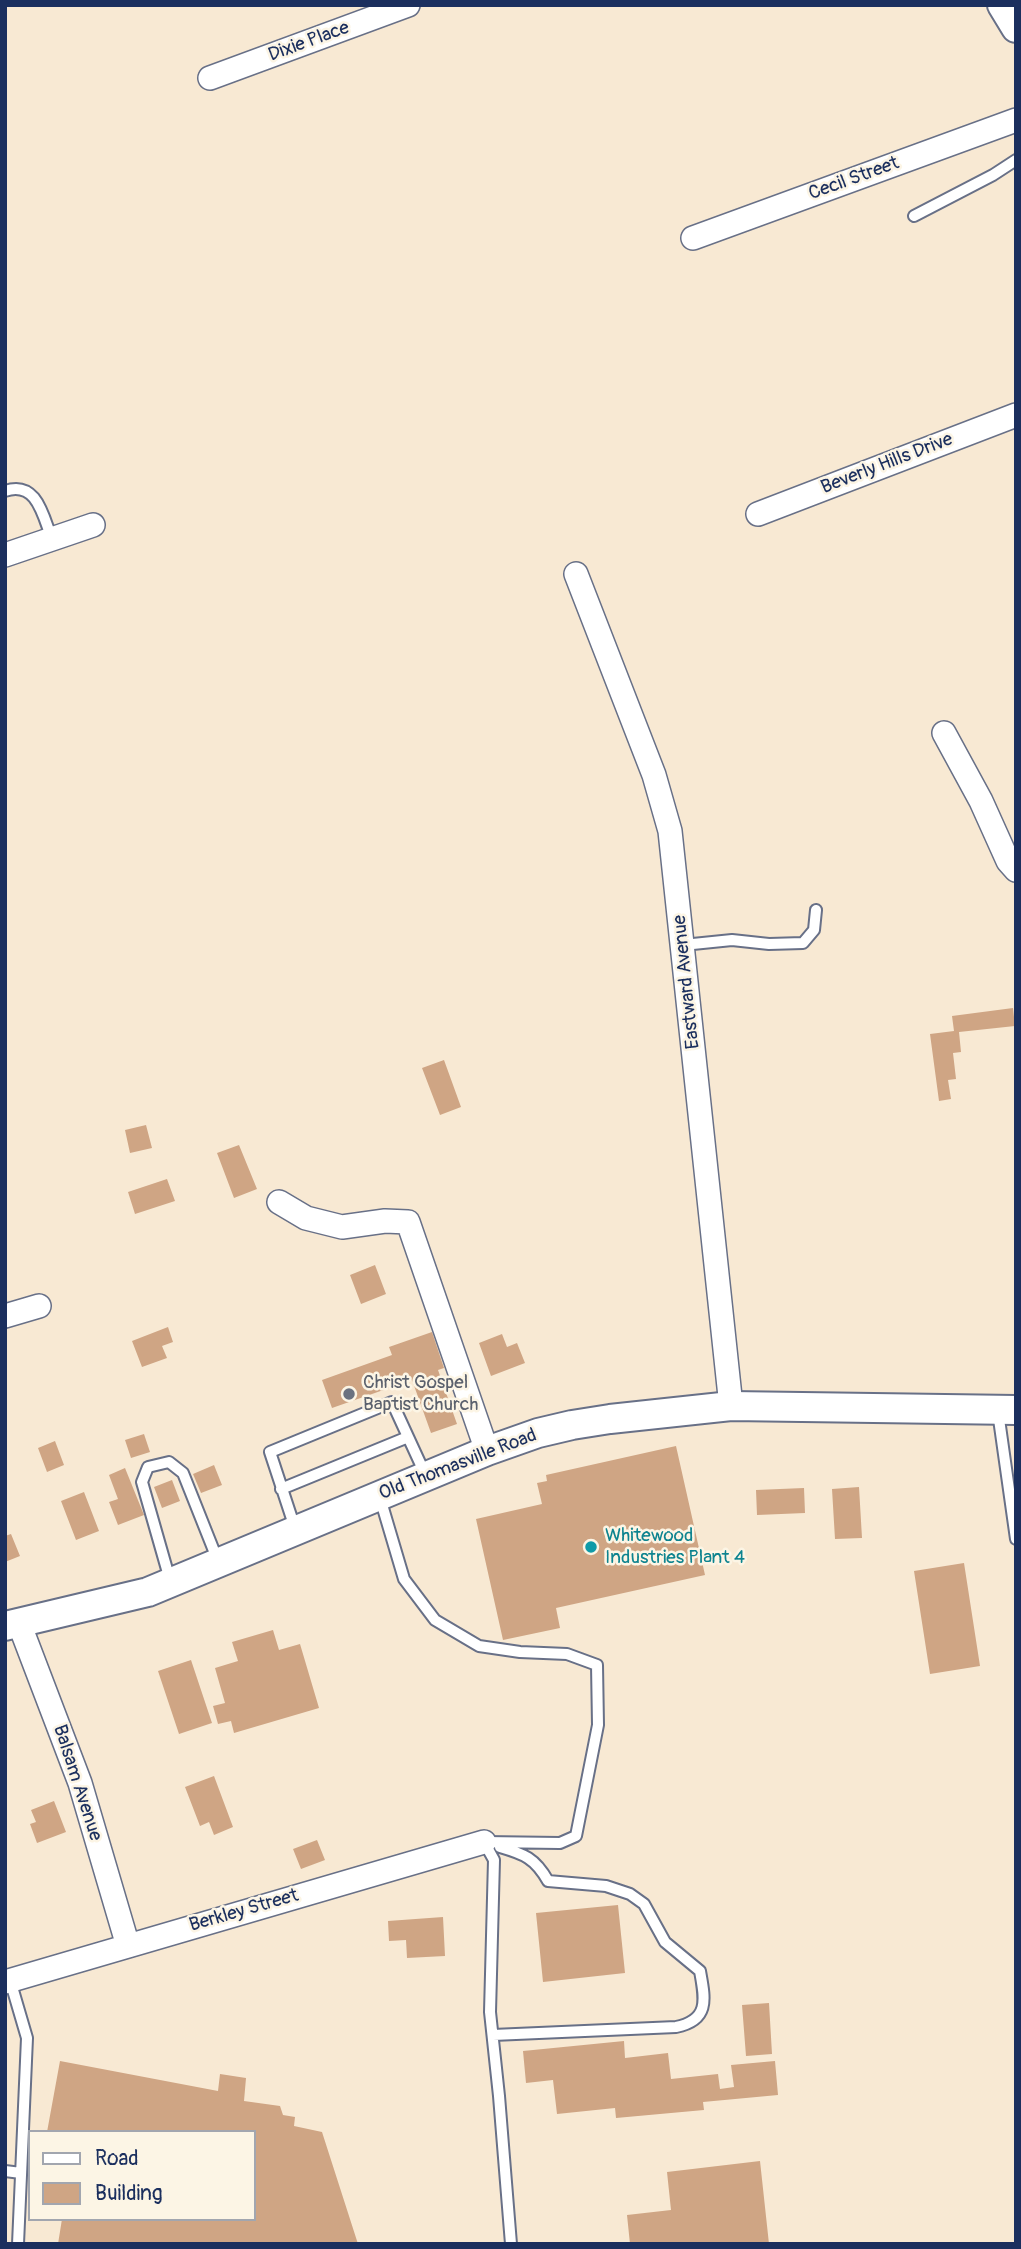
<!DOCTYPE html>
<style>
body{margin:0}
#map{position:relative;width:1021px;height:2249px;overflow:hidden;background:#f8e9d3;font-family:Pangolin,sans-serif}
canvas{display:block}
.frame{position:absolute;inset:0;border:7px solid #1b2f5e;pointer-events:none}
.legend{position:absolute;left:28px;top:2130px;width:228px;height:91px;box-sizing:border-box;background:#fcf5e5;border:2px solid #a2a6af;margin:0;padding:9px 12px;list-style:none;font-size:21px;color:#1b2f5e}
.legend li{display:flex;align-items:center;gap:14px;height:35px}
.legend b{width:35px;border:2px solid #a2a6af}
</style>
<div id="map">
<canvas width="1021" height="2249"></canvas>
<div class="frame"></div>
<ul class="legend">
<li><b style="height:9px;background:#fff"></b>Road</li>
<li><b style="height:19px;background:#cfa584"></b>Building</li>
</ul>
</div>
<script>
const ctx = document.querySelector('canvas').getContext('2d');
ctx.lineJoin = 'round';
function paint(path, color) { ctx.fillStyle = color; ctx.fill(path, 'evenodd'); }
function strokePath(path, color, width, dash) { ctx.strokeStyle = color; ctx.lineWidth = width; ctx.lineCap = dash ? 'butt' : 'round'; ctx.setLineDash(dash || []); ctx.stroke(path); }
function drawText(font, color, halo, rows, align = 'center') {
  ctx.font = font + ' Pangolin,sans-serif'; ctx.lineWidth = 5; ctx.setLineDash([]); ctx.textBaseline = 'middle'; ctx.strokeStyle = halo; ctx.fillStyle = color; for (const [text, x, y, turn = 0] of rows) {
    ctx.save(); ctx.translate(x, y); ctx.rotate((+turn || 0) * Math.PI / 180); ctx.textAlign = isNaN(turn) ? turn : align; if (halo) ctx.strokeText(text, 0, 0); ctx.fillText(text, 0, 0); ctx.restore();
  }
}
paint(new Path2D(`
 M 1013,1008 L 1015,1026 L 959,1032 L 961,1052 L 953,1053 L 956,1079 L 948,1080 L 951,1099 L 939,1101 L 930,1034 L 954,1031 L 952,1016 Z
 M 444,1060 L 461,1107 L 440,1115 L 422,1068 Z
 M 146,1125 L 152,1148 L 130,1153 L 125,1130 Z
 M 239,1145 L 257,1189 L 234,1198 L 217,1153 Z
 M 167,1179 L 175,1201 L 135,1214 L 128,1192 Z
 M 375,1265 L 386,1294 L 361,1304 L 350,1275 Z
 M 168,1327 L 173,1342 L 162,1346 L 167,1358 L 142,1367 L 132,1341 Z
 M 432,1332 L 444,1368 L 438,1370 L 457,1424 L 431,1433 L 412,1380 L 332,1408 L 322,1380 L 392,1355 L 389,1347 Z
 M 502,1334 L 507,1347 L 517,1343 L 525,1363 L 491,1376 L 479,1343 Z
 M 144,1434 L 150,1452 L 131,1458 L 125,1440 Z
 M 55,1441 L 64,1465 L 47,1472 L 38,1448 Z
 M 676,1446 L 705,1575 L 556,1608 L 560,1628 L 503,1640 L 476,1519 L 542,1504 L 537,1483 L 547,1481 L 546,1475 Z
 M 214,1465 L 222,1485 L 201,1493 L 193,1474 Z
 M 125,1468 L 144,1515 L 118,1525 L 109,1502 L 118,1499 L 109,1475 Z
 M 172,1480 L 180,1501 L 162,1508 L 154,1487 Z
 M 859,1487 L 862,1538 L 835,1539 L 832,1489 Z
 M 804,1488 L 805,1513 L 757,1515 L 756,1490 Z
 M 84,1492 L 99,1531 L 76,1540 L 61,1501 Z
 M 11,1534 L 20,1556 L 5,1562 L 5,1536 Z
 M 964,1563 L 980,1666 L 930,1674 L 914,1571 Z
 M 273,1630 L 279,1650 L 300,1644 L 319,1708 L 234,1733 L 231,1721 L 218,1724 L 213,1706 L 225,1703 L 215,1668 L 238,1661 L 232,1642 Z
 M 191,1660 L 212,1723 L 179,1734 L 158,1671 Z
 M 214,1776 L 233,1827 L 214,1835 L 209,1822 L 200,1826 L 185,1787 Z
 M 54,1801 L 66,1832 L 37,1843 L 30,1824 L 36,1822 L 31,1810 Z
 M 317,1840 L 325,1860 L 301,1869 L 293,1849 Z
 M 618,1905 L 625,1973 L 543,1982 L 536,1913 Z
 M 443,1917 L 445,1956 L 407,1958 L 406,1940 L 389,1941 L 388,1921 Z
 M 769,2003 L 772,2054 L 746,2056 L 742,2005 Z
 M 624,2041 L 625,2058 L 668,2053 L 671,2079 L 718,2074 L 720,2089 L 734,2087 L 731,2065 L 775,2061 L 778,2095 L 703,2102 L 704,2110 L 616,2118 L 615,2108 L 557,2114 L 553,2080 L 526,2083 L 523,2051 Z
 M 60,2061 L 218,2091 L 220,2074 L 246,2078 L 244,2101 L 280,2106 L 283,2115 L 295,2117 L 294,2126 L 322,2132 L 358,2244 L 58,2244 L 62,2219 L 254,2219 L 254,2132 L 47,2132 Z
 M 760,2161 L 769,2244 L 630,2244 L 627,2215 L 671,2210 L 667,2172 Z`), '#cfa584');
const service = new Path2D(`
 M 914,216 L 993,175 L 1016,160
 M 5,491 C 37,480 43,516 52,539
 M 683,945 L 732,940 L 769,944 L 803,943 L 814,930 L 816,910
 M 998,1412 L 1016,1539
 M 281,1489 L 408,1437
 M 380,1498 L 404,1579 L 435,1620 L 479,1646 L 520,1652 L 567,1654 L 597,1665 L 598,1725 L 576,1836 L 560,1843 L 484,1842
 M 295,1528 L 270,1452 L 392,1402 L 426,1476
 M 170,1580 L 142,1482 L 148,1467 L 169,1462 L 183,1473 L 218,1561
 M 484,1842 L 494,1860 L 490,2012 L 499,2096 L 511,2244
 M 10,1980 L 27,2038 L 18,2244
 M 493,2035 L 676,2027 C 710,2020 705,1999 700,1971 L 665,1942 L 644,1904 L 630,1894 L 606,1886 L 548,1881 C 535,1858 524,1854 500,1847
 M 5,2171 L 21,2173`);
const minor = new Path2D(`
 M 210,78 L 408,5
 M 693,238 L 1016,120
 M 758,514 L 1016,415
 M 5,555 L 93,525
 M 576,574 L 654,775 L 670,831 L 731,1406
 M 944,733 L 981,801 L 1008,861 L 1016,870
 M 279,1202 L 306,1218 L 342,1227 L 385,1221 L 408,1222 L 487,1451
 M 5,1316 L 39,1306
 M 19,1623 L 80,1783 L 128,1946
 M 5,1982 L 484,1842`);
const tertiary = new Path2D(`
 M 1002,5 L 1016,28
 M 5,1626 L 148,1592 L 487,1451 L 538,1433 L 572,1425 L 610,1419 L 731,1406 L 1016,1410`);
strokePath(service, '#687087', 14);
strokePath(minor, '#687087', 26);
strokePath(tertiary, '#687087', 32);
strokePath(service, '#fff', 10);
strokePath(minor, '#fff', 23);
strokePath(tertiary, '#fff', 28);
for (const [x, y, r, color] of [
 [349,1394,7,"#6b7280"],
 [591,1547,7,"#0f9aa8"]
]) { const dot = new Path2D(); dot.arc(x, y, r, 0, 2 * Math.PI); ctx.fillStyle = color; ctx.fill(dot); strokePath(dot, '#fcf5e5', 2.5); }
drawText('19px', '#1b2f5e', '#fcf5e5', [
 ["Dixie Place",309,42,-20],
 ["Cecil Street",854,179,-20],
 ["Beverly Hills Drive",887,464,-21],
 ["Eastward Avenue",687,982,-96],
 ["Old Thomasville Road",458,1465,-21],
 ["Balsam Avenue",77,1783,72],
 ["Berkley Street",244,1911,-16]
]);
drawText('19px', '#5b616d', '#fcf5e5', [
 ["Christ Gospel",363,1383],
 ["Baptist Church",363,1405]
], 'left');
drawText('19px', '#0d838f', '#fcf5e5', [
 ["Whitewood",605,1536],
 ["Industries Plant 4",605,1558]
], 'left');
</script>
